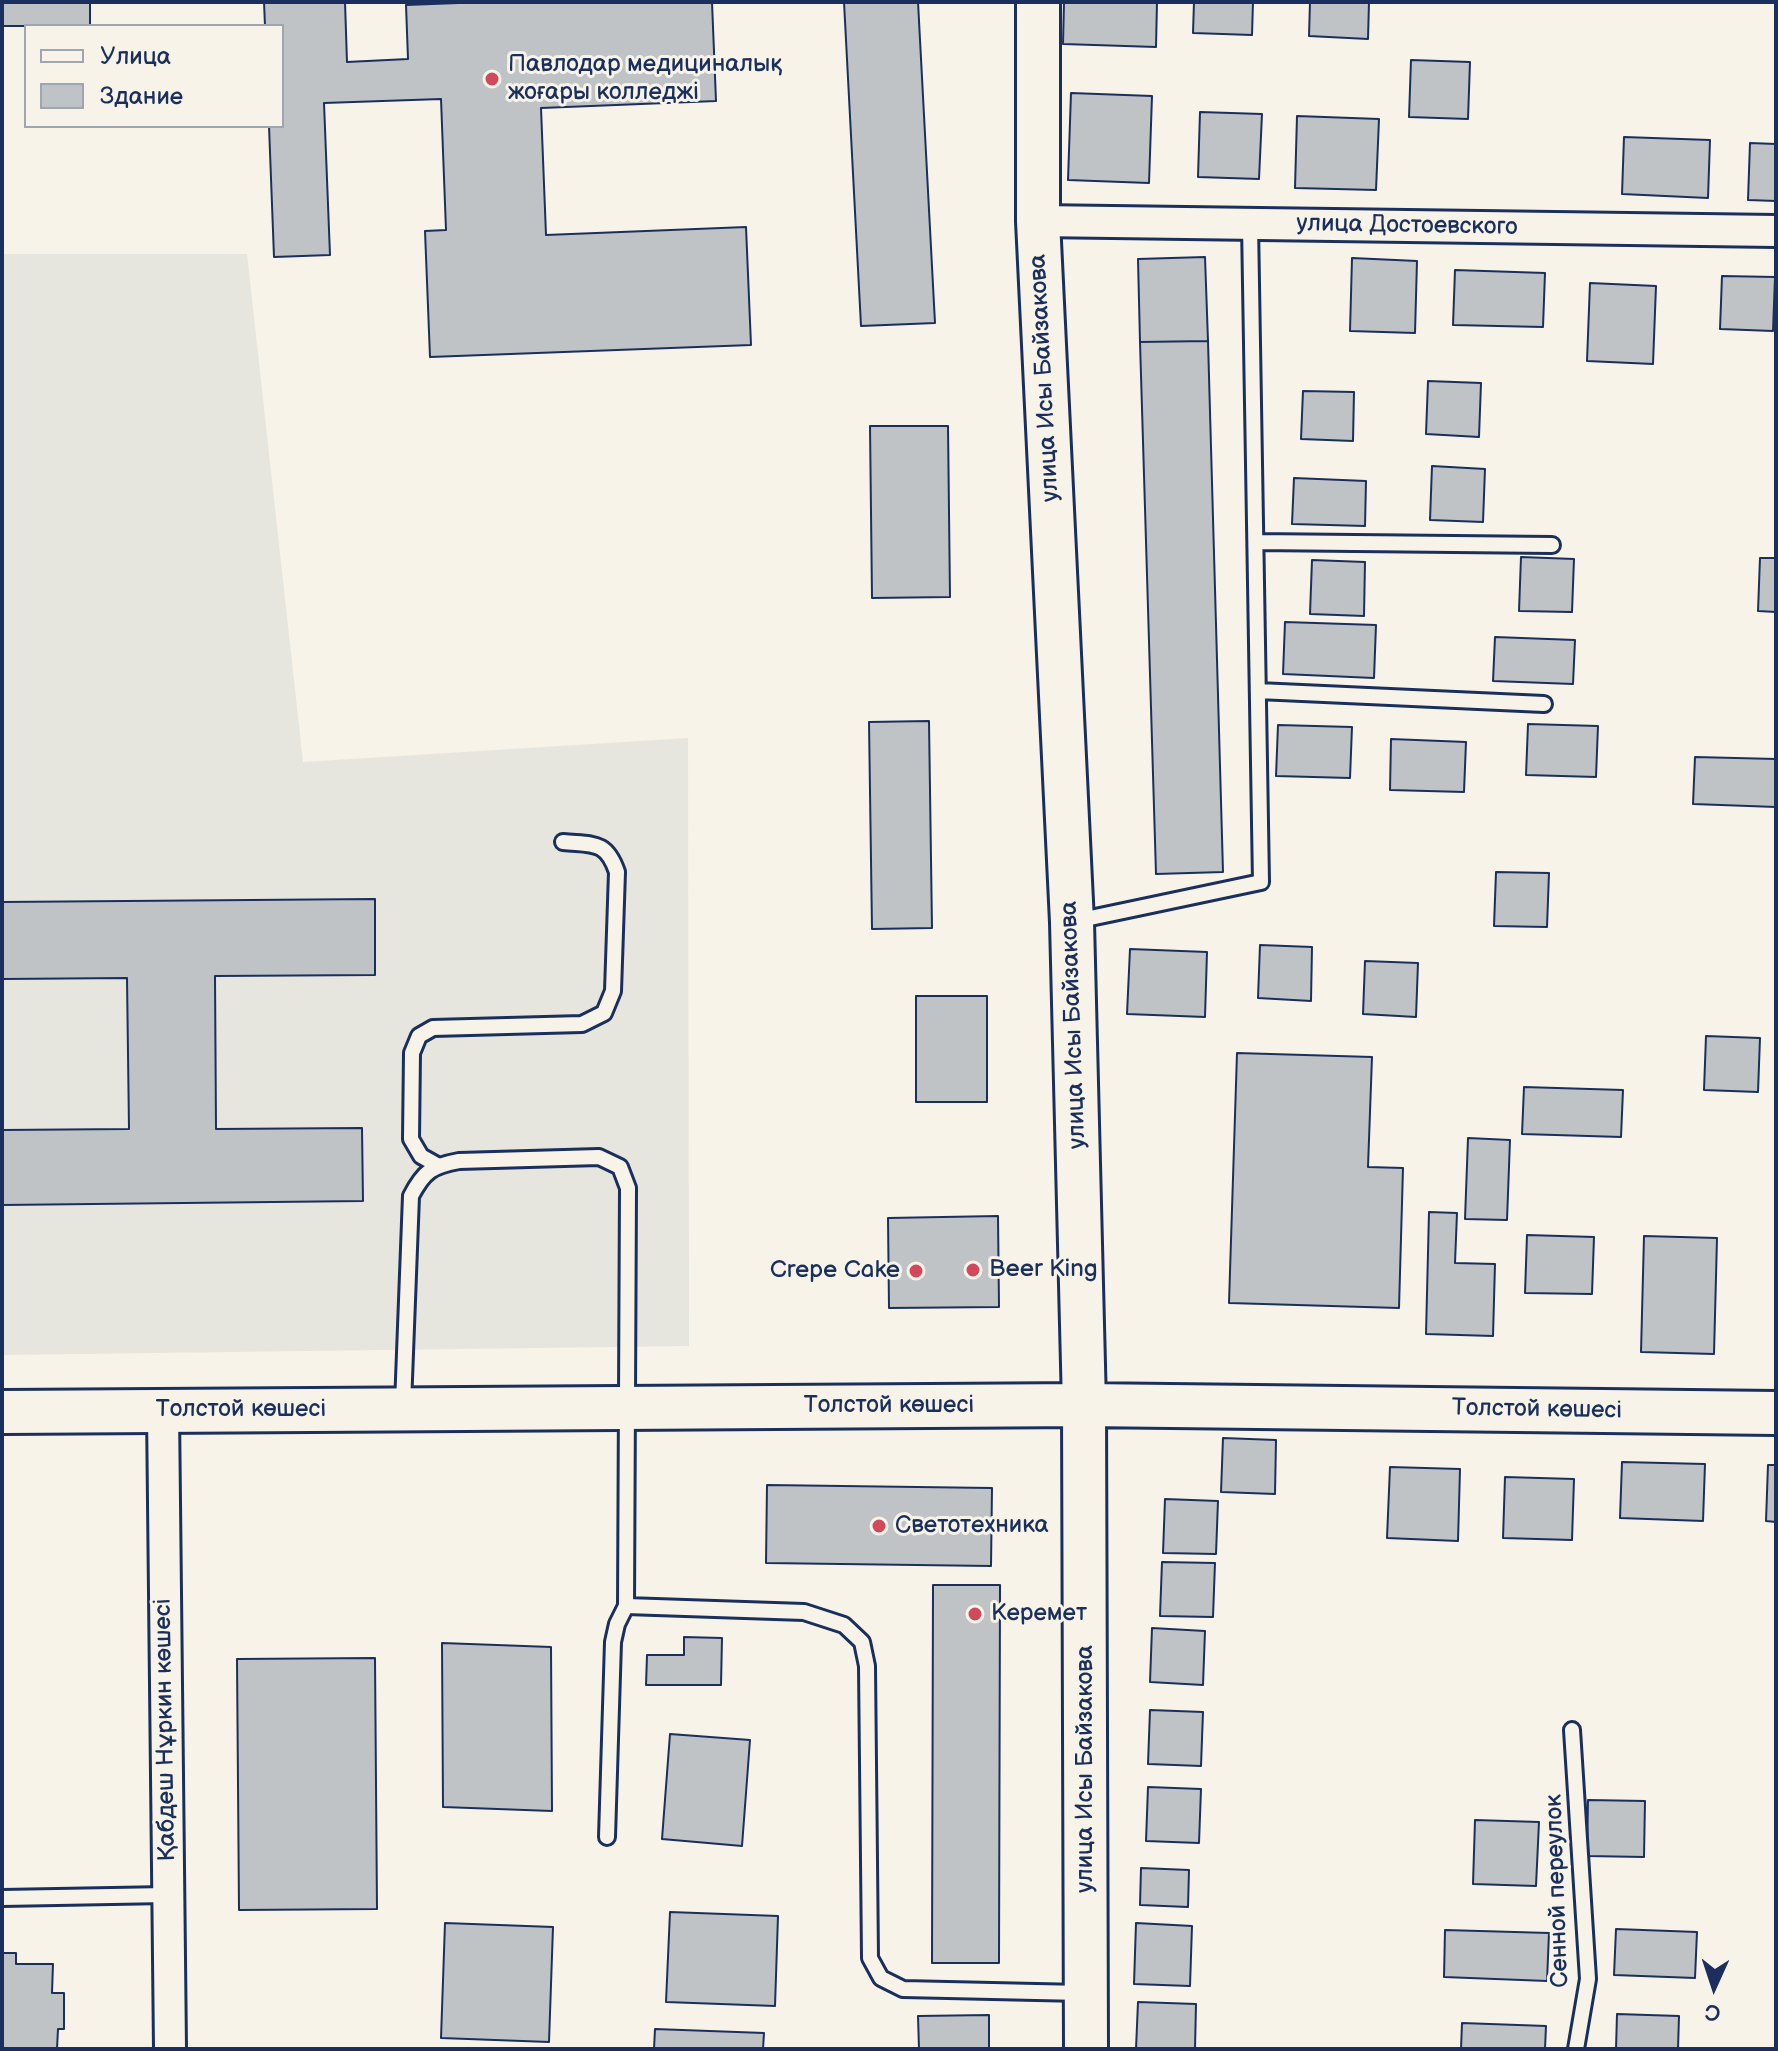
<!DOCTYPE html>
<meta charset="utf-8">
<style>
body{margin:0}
#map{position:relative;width:1778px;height:2051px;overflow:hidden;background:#f7f3e8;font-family:"Balsamiq Sans",sans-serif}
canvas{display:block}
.frame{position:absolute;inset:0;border:4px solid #1b2f5e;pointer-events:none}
.legend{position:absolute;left:24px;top:24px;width:260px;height:104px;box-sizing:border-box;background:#f7f3e8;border:2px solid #9fa5b1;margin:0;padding:10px 14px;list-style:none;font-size:24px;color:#1b2f5e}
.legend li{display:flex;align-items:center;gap:16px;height:40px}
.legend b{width:40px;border:2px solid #9fa5b1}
.north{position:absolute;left:1674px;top:1947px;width:80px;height:80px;-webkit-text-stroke:6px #f7f3e8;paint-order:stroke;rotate:183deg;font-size:22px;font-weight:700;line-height:32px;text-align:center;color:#1b2f5e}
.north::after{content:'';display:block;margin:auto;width:28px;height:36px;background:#1b2f5e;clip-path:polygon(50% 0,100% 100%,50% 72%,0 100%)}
</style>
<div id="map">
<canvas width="1778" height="2051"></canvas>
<div class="frame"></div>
<ul class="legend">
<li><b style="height:10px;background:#f7f3e8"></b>Улица</li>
<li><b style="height:22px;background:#c0c3c5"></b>Здание</li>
</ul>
<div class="north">С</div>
</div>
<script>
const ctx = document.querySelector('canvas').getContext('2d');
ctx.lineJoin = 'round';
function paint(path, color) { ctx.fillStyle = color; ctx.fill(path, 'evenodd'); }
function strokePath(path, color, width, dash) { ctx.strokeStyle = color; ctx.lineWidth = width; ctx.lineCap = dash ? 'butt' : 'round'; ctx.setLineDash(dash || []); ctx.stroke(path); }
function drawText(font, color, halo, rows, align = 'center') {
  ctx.font = font + ' "Balsamiq Sans",sans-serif'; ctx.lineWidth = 6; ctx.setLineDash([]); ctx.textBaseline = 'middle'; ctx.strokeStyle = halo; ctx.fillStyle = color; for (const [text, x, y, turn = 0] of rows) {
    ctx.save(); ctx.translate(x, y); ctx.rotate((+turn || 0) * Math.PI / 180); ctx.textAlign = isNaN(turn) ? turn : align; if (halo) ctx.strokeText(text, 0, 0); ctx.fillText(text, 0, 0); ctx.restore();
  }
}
paint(new Path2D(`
 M 2,254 L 247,254 L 303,762 L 688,738 L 689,1346 L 2,1355 Z`), '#e6e5de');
const building = new Path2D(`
 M 2,2 L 90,2 L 90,26 L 2,26 Z
 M 264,2 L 345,2 L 347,62 L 408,59 L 406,5 L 485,2 L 712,2 L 716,101 L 541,108 L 546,235 L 746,227 L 751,345 L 430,357 L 425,231 L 446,230 L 441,99 L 324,103 L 330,255 L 274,257 L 269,126 L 282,126 L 282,26 L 265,26 Z
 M 844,2 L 918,2 L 935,323 L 861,326 Z
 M 1064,2 L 1157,2 L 1156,47 L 1063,44 Z
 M 1194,2 L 1253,2 L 1252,35 L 1193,33 Z
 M 1310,2 L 1369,2 L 1368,39 L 1309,36 Z
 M 1411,60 L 1470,62 L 1468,119 L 1409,117 Z
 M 1071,93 L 1152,96 L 1149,183 L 1068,180 Z
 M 1200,112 L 1262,114 L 1259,179 L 1198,177 Z
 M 1297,116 L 1379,119 L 1376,190 L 1295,188 Z
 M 1624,137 L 1710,140 L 1708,198 L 1622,194 Z
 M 1750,143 L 1776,144 L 1776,201 L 1748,200 Z
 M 1205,257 L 1208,341 L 1140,342 L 1138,259 Z
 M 1352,258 L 1417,261 L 1415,333 L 1350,331 Z
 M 1455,270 L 1545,273 L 1543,327 L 1453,325 Z
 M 1722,276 L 1775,277 L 1773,331 L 1720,329 Z
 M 1590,283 L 1656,286 L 1653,364 L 1587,361 Z
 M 1208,341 L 1223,872 L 1156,874 L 1140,342 Z
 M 1428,381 L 1481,383 L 1479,437 L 1426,434 Z
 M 1303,391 L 1354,392 L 1353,441 L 1301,439 Z
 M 870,426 L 948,426 L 950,597 L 872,598 Z
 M 1432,466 L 1485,469 L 1483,522 L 1430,520 Z
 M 1294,478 L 1366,481 L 1365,526 L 1292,524 Z
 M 1521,557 L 1574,559 L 1572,612 L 1519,611 Z
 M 1760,558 L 1776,558 L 1776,612 L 1758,611 Z
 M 1312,560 L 1365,562 L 1364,616 L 1310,614 Z
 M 1285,622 L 1376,625 L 1374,678 L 1283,674 Z
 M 1495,637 L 1575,640 L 1573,684 L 1493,681 Z
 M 929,721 L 932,928 L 872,929 L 869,722 Z
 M 1528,724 L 1598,726 L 1596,777 L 1526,775 Z
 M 1278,725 L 1352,727 L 1350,778 L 1276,776 Z
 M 1391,739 L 1466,742 L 1464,792 L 1390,790 Z
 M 1695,757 L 1776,759 L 1776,807 L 1693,804 Z
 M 1496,872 L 1549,873 L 1547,927 L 1494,926 Z
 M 375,899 L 375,975 L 215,976 L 216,1129 L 362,1128 L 363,1201 L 2,1205 L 2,1130 L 129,1129 L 127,978 L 2,979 L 2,902 Z
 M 1260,945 L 1312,947 L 1311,1001 L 1258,998 Z
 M 1130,949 L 1207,952 L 1205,1017 L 1127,1014 Z
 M 1365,961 L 1418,963 L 1416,1017 L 1363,1014 Z
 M 916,996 L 987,996 L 987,1102 L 916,1102 Z
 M 1706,1036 L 1760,1038 L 1758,1092 L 1704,1090 Z
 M 1237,1053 L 1372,1057 L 1368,1167 L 1403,1168 L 1399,1308 L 1229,1303 Z
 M 1524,1087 L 1623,1090 L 1621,1137 L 1522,1134 Z
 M 1468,1138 L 1510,1140 L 1507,1220 L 1465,1219 Z
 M 1429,1212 L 1457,1213 L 1455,1263 L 1495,1264 L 1493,1336 L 1426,1334 Z
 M 998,1216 L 999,1307 L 889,1308 L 888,1218 Z
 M 1527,1235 L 1594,1237 L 1592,1294 L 1525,1293 Z
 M 1644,1236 L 1717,1238 L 1714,1354 L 1641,1352 Z
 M 1223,1438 L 1276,1440 L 1275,1494 L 1221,1492 Z
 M 1622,1462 L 1705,1464 L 1703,1521 L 1620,1518 Z
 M 1768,1465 L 1776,1465 L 1776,1522 L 1766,1521 Z
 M 1390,1467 L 1460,1469 L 1458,1541 L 1387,1538 Z
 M 1505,1477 L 1574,1479 L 1572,1540 L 1503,1538 Z
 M 767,1485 L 992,1488 L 991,1566 L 766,1563 Z
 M 1165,1499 L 1218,1501 L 1216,1554 L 1163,1553 Z
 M 1162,1562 L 1215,1563 L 1213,1617 L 1160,1616 Z
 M 933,1585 L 1000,1585 L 999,1963 L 932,1963 Z
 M 1152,1628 L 1205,1631 L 1203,1685 L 1150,1682 Z
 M 684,1637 L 722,1638 L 721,1685 L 646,1685 L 647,1655 L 684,1655 Z
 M 442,1643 L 551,1647 L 552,1811 L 443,1807 Z
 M 375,1658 L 377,1909 L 239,1910 L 237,1659 Z
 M 1150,1710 L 1203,1712 L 1201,1766 L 1148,1764 Z
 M 670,1734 L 750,1740 L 742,1846 L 662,1839 Z
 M 1148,1787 L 1201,1789 L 1199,1843 L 1146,1841 Z
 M 1588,1800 L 1645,1801 L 1644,1857 L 1587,1856 Z
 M 1475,1820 L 1539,1822 L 1536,1886 L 1473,1884 Z
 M 1141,1868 L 1189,1870 L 1188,1907 L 1140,1905 Z
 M 670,1912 L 778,1916 L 775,2006 L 666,2002 Z
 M 445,1923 L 553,1927 L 549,2042 L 441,2038 Z
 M 1136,1923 L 1192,1926 L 1190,1986 L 1134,1984 Z
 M 1616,1929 L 1697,1932 L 1695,1978 L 1614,1975 Z
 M 1445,1930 L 1549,1933 L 1547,1981 L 1444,1977 Z
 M 2,1953 L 16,1953 L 16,1964 L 53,1964 L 52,1993 L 64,1993 L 64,2029 L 58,2029 L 57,2049 L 2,2049 Z
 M 1138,2002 L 1196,2004 L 1195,2049 L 1136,2049 Z
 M 1617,2014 L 1679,2016 L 1678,2049 L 1616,2049 Z
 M 989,2015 L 989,2049 L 919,2049 L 918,2016 Z
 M 1462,2023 L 1546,2026 L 1545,2049 L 1461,2049 Z
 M 655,2029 L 764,2033 L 763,2049 L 654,2049 Z`);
paint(building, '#c0c3c5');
strokePath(building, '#1b2f5e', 2);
const lane = new Path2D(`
 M 1256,542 L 1552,545
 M 1258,691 L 1544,704
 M 1076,921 L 1261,882 L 1250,224
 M 437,1165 L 421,1156 L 411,1139 L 412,1053 L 419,1036 L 433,1028 L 582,1024 L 604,1013 L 613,991 L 617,872 C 606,840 593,845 563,842
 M 403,1405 L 411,1196 C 424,1171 432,1166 459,1161 L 599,1157 L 620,1167 L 628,1188 L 626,1606 L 804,1612 L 844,1625 L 862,1642 L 867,1666 L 870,1958 L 881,1978 L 903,1989 L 1081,1993
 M 1572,1730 L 1588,1979 L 1576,2049
 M 607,1837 L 613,1642 L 617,1624 L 626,1606
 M 2,1898 L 167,1895`);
const street = new Path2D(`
 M 1038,221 L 1776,231
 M 163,1411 L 170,2049`);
const secondary = new Path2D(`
 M 1038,2 L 1038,221 L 1072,922 L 1084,1405 L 1086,2049
 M 2,1412 L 1084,1405 L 1776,1413`);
strokePath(lane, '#1b2f5e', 20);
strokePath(street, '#1b2f5e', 36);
strokePath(secondary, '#1b2f5e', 48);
strokePath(lane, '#f7f3e8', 14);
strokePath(street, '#f7f3e8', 30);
strokePath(secondary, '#f7f3e8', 42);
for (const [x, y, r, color] of [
 [492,79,8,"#d1495b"],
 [973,1270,8,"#d1495b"],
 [916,1271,8,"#d1495b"],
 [879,1526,8,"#d1495b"],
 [975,1614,8,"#d1495b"]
]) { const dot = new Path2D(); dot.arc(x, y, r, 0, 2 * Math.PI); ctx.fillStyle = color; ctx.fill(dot); strokePath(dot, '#f7f3e8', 3); }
drawText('24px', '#1b2f5e', '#f7f3e8', [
 ["Павлодар медициналық",508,65],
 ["жоғары колледжі",508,93],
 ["Beer King",989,1270],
 ["Crepe Cake",900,1271,"right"],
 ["Светотехника",895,1526],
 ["Керемет",991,1614]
], 'left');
drawText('24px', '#1b2f5e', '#f7f3e8', [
 ["улица Достоевского",1407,226,1],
 ["улица Исы Байзакова",1045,378,-93],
 ["улица Исы Байзакова",1074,1025,-92],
 ["Толстой көшесі",889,1406],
 ["Толстой көшесі",241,1410],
 ["Толстой көшесі",1537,1410,1],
 ["Қабдеш Нұркин көшесі",166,1730,-91],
 ["улица Исы Байзакова",1086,1769,-90],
 ["Сенной переулок",1558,1891,-92]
]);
</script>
